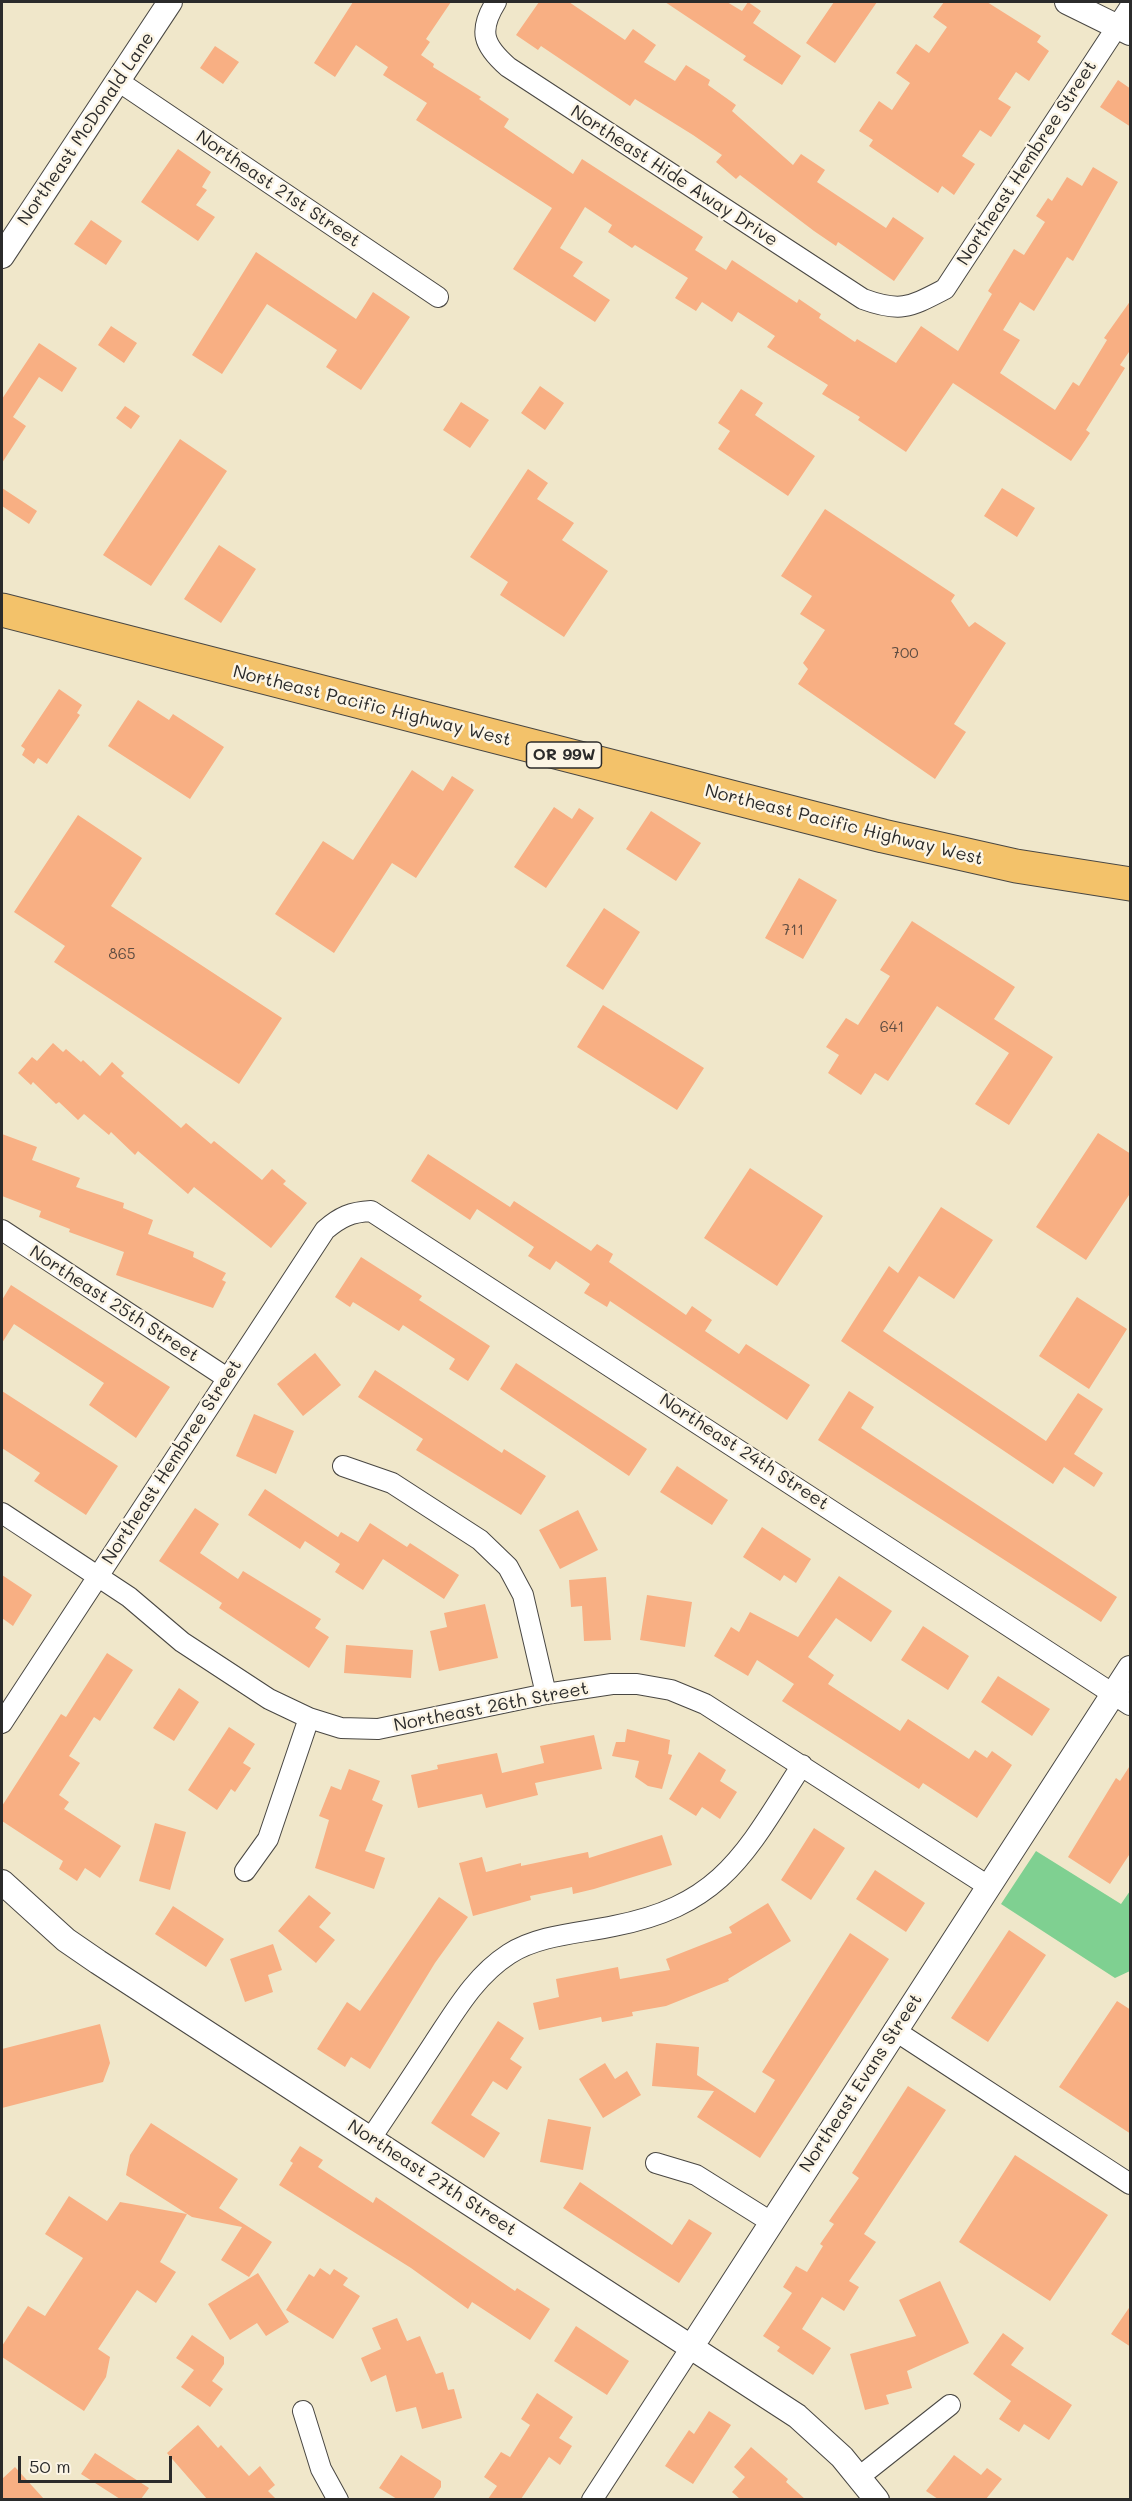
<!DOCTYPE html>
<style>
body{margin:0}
#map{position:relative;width:1132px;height:2501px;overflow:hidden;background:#f0e7ca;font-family:Mali,sans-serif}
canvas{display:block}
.frame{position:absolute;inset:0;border:3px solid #2b2b2b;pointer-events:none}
.scale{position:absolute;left:18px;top:2456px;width:154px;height:27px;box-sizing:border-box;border:3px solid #2b2b2b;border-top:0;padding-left:8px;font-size:18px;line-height:21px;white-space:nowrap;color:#2b2b2b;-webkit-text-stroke:4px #fcf5e5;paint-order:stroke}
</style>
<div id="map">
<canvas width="1132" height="2501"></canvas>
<div class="frame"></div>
<div class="scale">50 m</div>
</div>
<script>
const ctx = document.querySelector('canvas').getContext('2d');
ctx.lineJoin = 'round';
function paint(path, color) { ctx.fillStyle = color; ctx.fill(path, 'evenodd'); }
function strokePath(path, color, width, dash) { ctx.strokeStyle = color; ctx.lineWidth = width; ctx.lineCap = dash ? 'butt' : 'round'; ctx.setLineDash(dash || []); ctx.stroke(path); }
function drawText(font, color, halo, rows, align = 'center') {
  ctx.font = font + ' Mali,sans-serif'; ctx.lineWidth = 5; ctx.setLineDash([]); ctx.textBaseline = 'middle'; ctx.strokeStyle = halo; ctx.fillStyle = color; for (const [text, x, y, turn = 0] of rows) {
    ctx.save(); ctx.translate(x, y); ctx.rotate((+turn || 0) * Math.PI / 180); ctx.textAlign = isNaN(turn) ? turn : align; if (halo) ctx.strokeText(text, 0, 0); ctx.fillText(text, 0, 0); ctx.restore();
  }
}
paint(new Path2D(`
 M 1036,1851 L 1121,1904 L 1130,1891 L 1130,1971 L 1115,1978 L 1001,1904 Z`), '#7fd091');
paint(new Path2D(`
 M 353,2 L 451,2 L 426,39 L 430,42 L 421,55 L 434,64 L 433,67 L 481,97 L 479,99 L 509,119 L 504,127 L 573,174 L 582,159 L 703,237 L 695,250 L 726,270 L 732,260 L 797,303 L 799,299 L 821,314 L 819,318 L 855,342 L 857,339 L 896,363 L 921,326 L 958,351 L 992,294 L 988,291 L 1014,249 L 1024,255 L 1045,222 L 1036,216 L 1048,198 L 1052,201 L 1067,177 L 1082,186 L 1093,167 L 1118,182 L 1073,261 L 1067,257 L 1034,311 L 1020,302 L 1003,330 L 1020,340 L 1000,373 L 1055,410 L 1073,382 L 1079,386 L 1107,340 L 1104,338 L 1131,300 L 1131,349 L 1120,365 L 1125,368 L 1086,430 L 1090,433 L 1071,461 L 953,383 L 906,452 L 858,420 L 860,417 L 822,394 L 828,385 L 767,347 L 775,336 L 738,312 L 732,322 L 702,302 L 696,311 L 675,298 L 688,278 L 635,245 L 632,248 L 608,232 L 612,225 L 585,207 L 560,248 L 583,262 L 573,276 L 610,300 L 595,322 L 513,269 L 552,208 L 416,120 L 427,103 L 383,75 L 388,67 L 356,45 L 335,77 L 314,63 Z
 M 539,2 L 569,2 L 625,40 L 633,29 L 656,45 L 644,62 L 675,81 L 686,65 L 710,80 L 708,85 L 736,105 L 732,111 L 793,165 L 801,154 L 825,170 L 817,182 L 886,228 L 893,217 L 924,238 L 894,281 L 838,242 L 836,246 L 814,231 L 740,175 L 736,179 L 716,162 L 722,155 L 693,135 L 635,99 L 630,106 L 541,46 L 538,50 L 516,35 Z
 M 665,2 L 727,2 L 742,11 L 748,2 L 761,11 L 753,23 L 801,56 L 782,85 L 743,60 L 746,56 Z
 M 834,2 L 877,2 L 835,63 L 806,43 Z
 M 944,2 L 987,2 L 1041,36 L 1037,42 L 1049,51 L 1029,81 L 1016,72 L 998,99 L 1011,107 L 991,137 L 980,130 L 962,156 L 975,164 L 954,195 L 942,186 L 938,193 L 869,146 L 873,140 L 859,131 L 879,101 L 892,110 L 910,83 L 896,73 L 916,44 L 929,53 L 947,27 L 933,17 Z
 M 215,46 L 239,62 L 223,84 L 200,68 Z
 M 1118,80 L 1131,89 L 1131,127 L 1100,107 Z
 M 178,149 L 211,172 L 202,187 L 207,190 L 196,205 L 215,217 L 198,241 L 141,202 Z
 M 91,220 L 122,241 L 106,265 L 74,244 Z
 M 256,252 L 356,319 L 373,292 L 410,317 L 361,390 L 326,367 L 337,350 L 267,304 L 222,374 L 192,355 Z
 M 111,326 L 137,343 L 124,363 L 98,345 Z
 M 39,343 L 77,368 L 62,392 L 39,377 L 13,417 L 26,426 L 2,463 L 2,399 Z
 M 540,386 L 564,403 L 545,430 L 521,413 Z
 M 741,389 L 763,403 L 755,415 L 815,456 L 788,496 L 718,449 L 730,431 L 718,423 Z
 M 461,402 L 489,420 L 470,448 L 443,430 Z
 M 125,406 L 140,416 L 131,429 L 116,418 Z
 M 180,439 L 227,471 L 151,586 L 103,555 Z
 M 528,469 L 548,483 L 537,499 L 574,523 L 562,540 L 608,571 L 564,637 L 500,595 L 508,582 L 470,557 Z
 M 2,488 L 37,511 L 29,524 L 2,506 Z
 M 1002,488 L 1035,508 L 1017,537 L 984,516 Z
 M 825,509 L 955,595 L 951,601 L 969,627 L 975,622 L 1006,643 L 954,724 L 966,732 L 935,779 L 798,684 L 808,669 L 803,663 L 825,630 L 800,614 L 812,596 L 781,576 Z
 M 219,545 L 256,569 L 221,623 L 184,599 Z
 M 59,689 L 82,705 L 77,713 L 80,715 L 47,764 L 38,758 L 34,764 L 22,755 L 25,749 L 21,746 Z
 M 138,700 L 169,720 L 173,714 L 224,747 L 190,799 L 108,746 Z
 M 412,770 L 443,791 L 452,776 L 474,790 L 416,878 L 392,863 L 334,953 L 275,914 L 323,841 L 353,860 Z
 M 554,807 L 572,819 L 579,808 L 594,818 L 546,888 L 514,867 Z
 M 651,811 L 701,843 L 676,881 L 626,849 Z
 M 78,815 L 142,858 L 111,906 L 282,1018 L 239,1084 L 54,962 L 65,946 L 14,912 Z
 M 799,878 L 837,900 L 803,959 L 765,938 Z
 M 604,908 L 640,932 L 603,990 L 566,966 Z
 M 912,921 L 1015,987 L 994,1019 L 1053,1057 L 1009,1125 L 975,1104 L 1009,1053 L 937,1006 L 888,1081 L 875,1073 L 861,1095 L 828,1073 L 839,1055 L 826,1047 L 846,1018 L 858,1025 L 890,976 L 880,970 Z
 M 603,1005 L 704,1068 L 677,1110 L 577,1047 Z
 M 53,1043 L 63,1052 L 66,1049 L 81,1062 L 83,1060 L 100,1076 L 112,1062 L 124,1073 L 121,1076 L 181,1128 L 186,1123 L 211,1144 L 214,1141 L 262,1180 L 272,1169 L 286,1181 L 283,1184 L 307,1203 L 271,1248 L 194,1187 L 188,1194 L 138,1151 L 135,1155 L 111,1132 L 109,1135 L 84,1114 L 78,1120 L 59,1102 L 56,1104 L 33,1082 L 31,1085 L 18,1073 L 32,1057 L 37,1061 Z
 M 1098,1133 L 1131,1154 L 1131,1192 L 1086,1260 L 1036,1227 Z
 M 2,1134 L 37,1147 L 32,1160 L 80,1178 L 76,1187 L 124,1203 L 123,1208 L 153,1220 L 148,1234 L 194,1252 L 193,1257 L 226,1273 L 222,1280 L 226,1282 L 213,1308 L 116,1275 L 124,1252 L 69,1232 L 70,1229 L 39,1217 L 41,1211 L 2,1196 Z
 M 428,1154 L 510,1207 L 514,1201 L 591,1251 L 597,1244 L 613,1254 L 609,1262 L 686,1315 L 692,1306 L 712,1320 L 705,1331 L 739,1354 L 746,1344 L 810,1385 L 787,1420 L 610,1301 L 607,1307 L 584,1293 L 590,1284 L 556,1261 L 550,1270 L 528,1256 L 534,1247 L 477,1209 L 470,1220 L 411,1181 Z
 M 750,1168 L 823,1216 L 777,1286 L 704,1238 Z
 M 941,1207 L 993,1240 L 954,1299 L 919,1276 L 883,1331 L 1046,1441 L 1078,1393 L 1103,1409 L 1074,1454 L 1103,1473 L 1094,1487 L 1064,1467 L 1053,1484 L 841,1341 L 889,1266 L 898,1273 Z
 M 361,1257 L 422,1296 L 419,1300 L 490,1346 L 468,1381 L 449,1369 L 455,1359 L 403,1325 L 399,1331 L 353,1302 L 350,1307 L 335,1297 Z
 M 11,1285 L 170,1387 L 136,1438 L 89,1405 L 104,1383 L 14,1324 L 2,1343 L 2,1300 Z
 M 1077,1297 L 1127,1329 L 1089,1389 L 1039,1356 Z
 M 315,1353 L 341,1385 L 303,1416 L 277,1384 Z
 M 516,1363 L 647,1449 L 629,1476 L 500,1389 Z
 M 375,1370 L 502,1453 L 504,1449 L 546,1476 L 521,1515 L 416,1450 L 423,1439 L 358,1397 Z
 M 2,1391 L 118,1466 L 86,1515 L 34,1481 L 40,1473 L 2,1448 Z
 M 849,1391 L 874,1407 L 861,1428 L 1117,1597 L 1101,1622 L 818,1440 Z
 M 254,1414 L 294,1431 L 276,1474 L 236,1456 Z
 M 677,1466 L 728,1500 L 712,1525 L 660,1492 Z
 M 265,1489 L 338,1537 L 341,1532 L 358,1542 L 370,1523 L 407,1547 L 410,1543 L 459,1575 L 444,1599 L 383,1559 L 363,1590 L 335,1572 L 340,1564 L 305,1541 L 300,1549 L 248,1515 Z
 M 195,1508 L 219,1524 L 200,1553 L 238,1579 L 243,1571 L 321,1619 L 315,1628 L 329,1637 L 309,1668 L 219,1608 L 222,1603 L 159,1561 Z
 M 578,1510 L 598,1550 L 560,1569 L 539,1530 Z
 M 762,1527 L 811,1559 L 796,1583 L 784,1575 L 780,1581 L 743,1557 Z
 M 2,1575 L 32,1595 L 13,1626 L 2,1618 Z
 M 839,1576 L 892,1611 L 871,1642 L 836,1618 L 808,1657 L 834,1675 L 828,1684 L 900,1731 L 908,1719 L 969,1759 L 975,1750 L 987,1758 L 992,1751 L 1012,1765 L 977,1818 L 923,1783 L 919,1789 L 782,1701 L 794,1684 L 757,1660 L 748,1676 L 714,1656 L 731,1627 L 739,1632 L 750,1612 L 798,1637 Z
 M 606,1577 L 611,1640 L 584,1641 L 582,1606 L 571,1607 L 569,1580 Z
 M 647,1595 L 692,1602 L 685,1647 L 640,1640 Z
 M 485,1604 L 498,1658 L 439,1671 L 430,1631 L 447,1627 L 444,1613 Z
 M 923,1626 L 969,1656 L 948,1690 L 901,1660 Z
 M 346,1645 L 413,1650 L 411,1678 L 344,1673 Z
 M 107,1653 L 133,1670 L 100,1721 L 94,1717 L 69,1756 L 80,1763 L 59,1795 L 69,1802 L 64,1809 L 121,1846 L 100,1878 L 85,1868 L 77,1881 L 59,1869 L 63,1861 L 2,1821 L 2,1806 L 61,1714 L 66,1717 Z
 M 998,1676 L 1050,1709 L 1032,1736 L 981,1702 Z
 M 179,1688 L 199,1702 L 174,1741 L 153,1728 Z
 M 229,1727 L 255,1744 L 243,1763 L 251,1768 L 235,1792 L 231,1789 L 217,1810 L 188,1790 Z
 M 627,1729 L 670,1740 L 668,1754 L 672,1755 L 662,1789 L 648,1786 L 635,1777 L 639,1761 L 612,1756 L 616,1742 L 625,1742 Z
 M 594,1735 L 602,1769 L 535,1783 L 538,1795 L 486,1808 L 482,1794 L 418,1808 L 411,1775 L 438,1769 L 437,1765 L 497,1753 L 502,1773 L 544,1763 L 540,1746 Z
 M 699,1752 L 726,1770 L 720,1781 L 737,1792 L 720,1819 L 702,1807 L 696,1816 L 669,1799 Z
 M 1131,1764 L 1131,1852 L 1110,1884 L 1068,1857 L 1116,1778 L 1120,1781 Z
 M 349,1769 L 380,1781 L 372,1800 L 383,1805 L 365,1851 L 385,1858 L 374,1889 L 315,1868 L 329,1820 L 319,1816 L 331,1786 L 341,1790 Z
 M 155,1823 L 186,1832 L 170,1890 L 139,1881 Z
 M 814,1828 L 845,1848 L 811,1900 L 781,1880 Z
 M 662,1835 L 672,1865 L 594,1889 L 573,1894 L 572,1887 L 530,1896 L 531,1900 L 473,1916 L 459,1863 L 482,1857 L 486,1872 L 521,1863 L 521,1866 L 588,1852 L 589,1858 Z
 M 875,1870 L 925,1903 L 906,1932 L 856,1899 Z
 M 309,1895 L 331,1913 L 319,1927 L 335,1940 L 316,1963 L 278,1931 Z
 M 439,1897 L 468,1917 L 435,1963 L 370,2069 L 351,2057 L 345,2067 L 317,2049 L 347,2002 L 360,2011 Z
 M 768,1903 L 791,1941 L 728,1979 L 729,1981 L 666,2006 L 632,2012 L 633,2016 L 602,2022 L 601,2017 L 539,2030 L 533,2003 L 559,1997 L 556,1979 L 618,1967 L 620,1979 L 670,1970 L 666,1959 L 732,1933 L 729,1927 Z
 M 173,1906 L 224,1939 L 206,1967 L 155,1934 Z
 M 1009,1930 L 1046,1955 L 988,2042 L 951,2018 Z
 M 850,1933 L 889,1959 L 760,2158 L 697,2117 L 714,2091 L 652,2086 L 656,2043 L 699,2047 L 697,2075 L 755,2113 L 775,2080 L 762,2072 Z
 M 273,1944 L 282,1970 L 268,1975 L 273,1992 L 245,2002 L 230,1959 Z
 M 1117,2001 L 1131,2010 L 1131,2134 L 1059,2087 Z
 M 498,2021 L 524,2038 L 510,2059 L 522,2067 L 507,2090 L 493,2081 L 471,2115 L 500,2133 L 484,2158 L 431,2123 Z
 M 100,2024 L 110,2063 L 103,2082 L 2,2108 L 2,2049 Z
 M 605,2063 L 615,2079 L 627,2071 L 641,2095 L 603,2118 L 579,2079 Z
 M 908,2086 L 946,2110 L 864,2234 L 876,2242 L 849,2281 L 859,2287 L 844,2311 L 822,2297 L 802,2329 L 831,2348 L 813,2375 L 777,2351 L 780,2347 L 763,2336 L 792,2293 L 783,2287 L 796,2266 L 807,2272 L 823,2246 L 820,2244 L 834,2224 L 829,2221 L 859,2178 L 852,2173 Z
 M 548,2119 L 591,2127 L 583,2170 L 540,2162 Z
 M 151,2123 L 238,2179 L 219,2208 L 272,2242 L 249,2277 L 221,2260 L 242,2227 L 192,2217 L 126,2175 L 130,2155 Z
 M 300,2146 L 323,2160 L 318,2167 L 373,2203 L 376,2197 L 515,2291 L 517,2288 L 550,2309 L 530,2340 L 472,2302 L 468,2309 L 411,2268 L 279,2185 L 293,2163 L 290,2161 Z
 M 1015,2155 L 1108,2215 L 1050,2301 L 959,2242 Z
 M 580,2182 L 672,2245 L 689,2219 L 712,2233 L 679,2283 L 563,2208 Z
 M 69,2196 L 107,2221 L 120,2202 L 187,2214 L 160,2262 L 176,2272 L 156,2303 L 137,2290 L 98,2349 L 110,2357 L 106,2377 L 84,2411 L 2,2357 L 2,2346 L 28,2306 L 45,2316 L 83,2258 L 45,2234 Z
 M 320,2268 L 330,2275 L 334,2269 L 348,2278 L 343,2285 L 360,2296 L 333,2339 L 286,2310 L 309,2274 L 314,2277 Z
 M 258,2273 L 289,2322 L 266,2336 L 257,2323 L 230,2340 L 208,2304 Z
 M 940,2281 L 969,2343 L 907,2371 L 912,2388 L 886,2395 L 889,2404 L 865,2410 L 850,2354 L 916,2336 L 899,2300 Z
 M 1131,2305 L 1131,2347 L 1111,2334 Z
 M 397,2318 L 407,2341 L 420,2336 L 436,2374 L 443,2372 L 448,2390 L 454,2389 L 462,2418 L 422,2429 L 416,2407 L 396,2412 L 386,2375 L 371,2382 L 361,2358 L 381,2349 L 372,2328 Z
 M 576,2326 L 629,2361 L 607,2395 L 554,2361 Z
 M 1003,2333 L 1024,2348 L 1011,2365 L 1072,2405 L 1049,2440 L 1024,2424 L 1019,2432 L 999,2419 L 1011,2401 L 973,2374 Z
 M 192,2335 L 224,2357 L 224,2364 L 212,2381 L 223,2389 L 210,2407 L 181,2387 L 194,2370 L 176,2358 Z
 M 537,2393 L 573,2417 L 559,2438 L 572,2446 L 560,2465 L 549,2457 L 521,2499 L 488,2499 L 497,2486 L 484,2477 L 501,2452 L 510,2457 L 530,2425 L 521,2419 Z
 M 709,2411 L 731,2425 L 693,2484 L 665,2466 L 689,2430 L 694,2434 Z
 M 198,2425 L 218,2448 L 221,2445 L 249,2476 L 260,2466 L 275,2485 L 268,2491 L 276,2499 L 207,2499 L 167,2453 Z
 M 751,2447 L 788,2479 L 786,2482 L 805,2499 L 740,2499 L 732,2492 L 745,2477 L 734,2467 Z
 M 95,2453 L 149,2488 L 141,2499 L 120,2499 L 81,2474 Z
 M 401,2455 L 441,2481 L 441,2487 L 433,2499 L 397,2499 L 379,2488 Z
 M 954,2455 L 981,2475 L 987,2468 L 1002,2479 L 986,2499 L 938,2499 L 926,2491 Z
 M 15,2467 L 44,2499 L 2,2499 L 2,2479 Z`), '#f8af83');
const minor = new Path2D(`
 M 496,2 C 478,31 483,45 508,67 L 863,299 C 901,313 910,307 945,289 L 1130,7
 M 118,81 L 438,297
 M 2,1230 L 227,1378
 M 343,1466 L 392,1483 L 480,1540 L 508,1567 L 523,1595 L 546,1694
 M 2,1513 L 129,1597 L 182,1642 L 269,1699 L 309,1718 L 341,1728 L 378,1729 L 546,1694 L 612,1684 L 637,1684 L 671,1690 L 705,1704 L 988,1886
 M 2,1723 L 325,1230 C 340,1217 351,1212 371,1211 L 1130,1705
 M 245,1871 L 268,1839 L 309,1718
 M 894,2030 L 1130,2184
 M 371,2138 C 392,2107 413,2075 434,2043 C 456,2010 475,1976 509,1954 C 538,1935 581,1933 614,1926 C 723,1905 746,1852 802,1765
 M 656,2163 L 696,2175 L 771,2222
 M 303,2411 L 321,2469 L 338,2500
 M 859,2477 L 950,2405
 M 592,2500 L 692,2346`);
const tertiary = new Path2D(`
 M 1067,2 L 1130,33
 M 2,256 L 170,2
 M 2,1882 L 66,1940 L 98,1962 L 797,2416 L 842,2457 L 877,2500
 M 692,2346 L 1130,1668`);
const trunk = new Path2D(`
 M 2,610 L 883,836 L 1016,866 L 1130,884`);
strokePath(minor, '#494743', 22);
strokePath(tertiary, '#494743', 26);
strokePath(trunk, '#494743', 35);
strokePath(minor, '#fff', 20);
strokePath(tertiary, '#fff', 24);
strokePath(trunk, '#f3c26a', 33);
drawText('15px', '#5e4c41', null, [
 ["700",905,653],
 ["711",793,930],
 ["865",122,954],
 ["641",892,1027]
]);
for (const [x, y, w] of [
 [564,755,75]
]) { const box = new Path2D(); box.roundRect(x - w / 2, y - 13, w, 26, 4.5); ctx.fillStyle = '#fcf5e5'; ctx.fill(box); strokePath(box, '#2b2b2b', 1.5); }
drawText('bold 16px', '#2b2b2b', null, [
 ["OR 99W",564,755]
]);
drawText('18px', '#2b2b2b', '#fcf5e5', [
 ["Northeast McDonald Lane",86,129,-56],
 ["Northeast Hembree Street",1027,163,-57],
 ["Northeast Hide Away Drive",674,176,33],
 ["Northeast 21st Street",278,189,34],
 ["Northeast Pacific Highway West",372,706,14],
 ["Northeast Pacific Highway West",844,825,14],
 ["Northeast 25th Street",114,1304,33],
 ["Northeast 24th Street",744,1452,33],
 ["Northeast Hembree Street",172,1462,-57],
 ["Northeast 26th Street",491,1707,-11],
 ["Northeast Evans Street",861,2083,-57],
 ["Northeast 27th Street",432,2178,33]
]);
</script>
